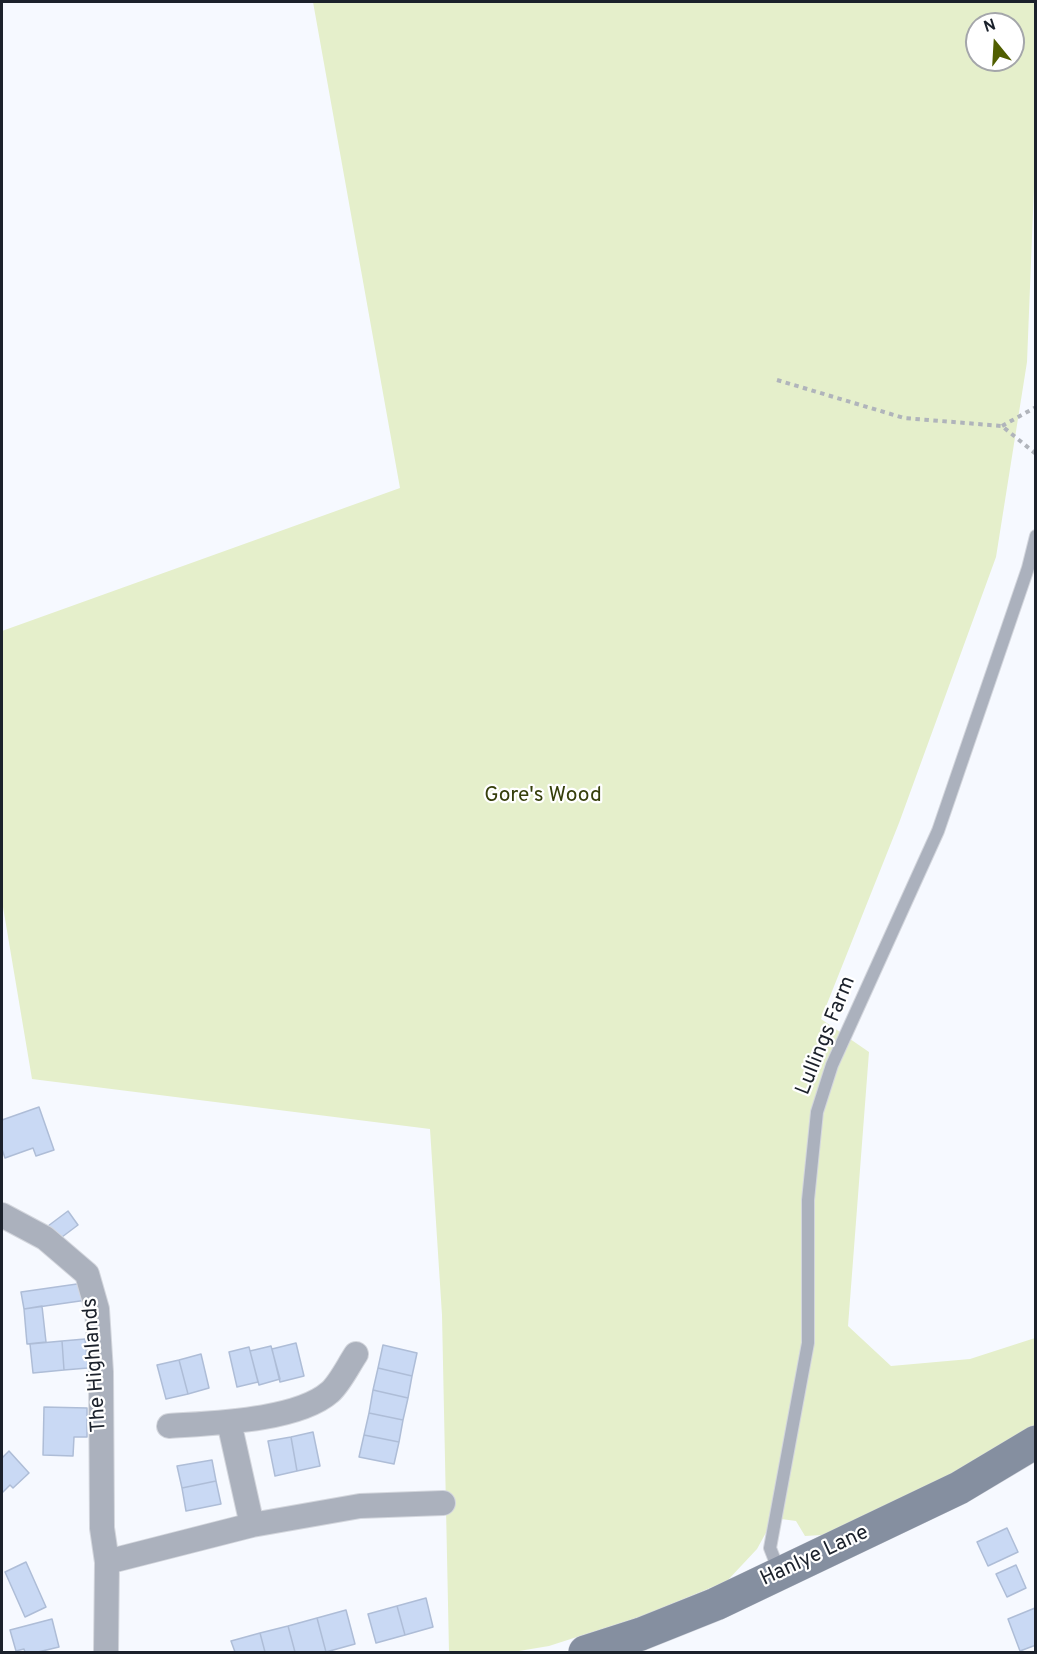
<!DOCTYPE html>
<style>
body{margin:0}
#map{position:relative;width:1037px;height:1654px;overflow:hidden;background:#f6f9ff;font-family:Overpass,sans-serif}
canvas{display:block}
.frame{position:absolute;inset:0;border:3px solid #1b212b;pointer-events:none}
.north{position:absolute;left:965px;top:12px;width:60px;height:60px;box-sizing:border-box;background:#fff;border:2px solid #a4a6aa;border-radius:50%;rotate:342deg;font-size:16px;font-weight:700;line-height:24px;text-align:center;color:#1b212b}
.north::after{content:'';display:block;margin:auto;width:21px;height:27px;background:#505e00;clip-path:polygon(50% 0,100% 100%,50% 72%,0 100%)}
</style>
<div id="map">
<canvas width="1037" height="1654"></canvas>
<div class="frame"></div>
<div class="north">N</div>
</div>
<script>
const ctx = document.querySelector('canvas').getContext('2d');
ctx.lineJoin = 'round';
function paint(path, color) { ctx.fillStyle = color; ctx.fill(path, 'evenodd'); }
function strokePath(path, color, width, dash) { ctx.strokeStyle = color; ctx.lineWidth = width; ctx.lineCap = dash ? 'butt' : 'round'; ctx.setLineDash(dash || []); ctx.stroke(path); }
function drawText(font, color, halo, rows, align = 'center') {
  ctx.font = font + ' Overpass,sans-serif'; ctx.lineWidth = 4.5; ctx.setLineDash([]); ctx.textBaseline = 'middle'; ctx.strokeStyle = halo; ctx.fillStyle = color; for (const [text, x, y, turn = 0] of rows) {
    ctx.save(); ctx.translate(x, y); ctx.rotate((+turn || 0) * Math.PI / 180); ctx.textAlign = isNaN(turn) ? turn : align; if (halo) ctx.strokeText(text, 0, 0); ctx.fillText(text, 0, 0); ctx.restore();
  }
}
paint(new Path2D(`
 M 313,2 L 1035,2 L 1034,187 L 1027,362 L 996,557 L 899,823 L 821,1019 L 869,1052 L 848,1326 L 891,1366 L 970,1359 L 1035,1338 L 1035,1432 L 892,1506 L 822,1535 L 805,1536 L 796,1521 L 774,1518 L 757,1549 L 727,1581 L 642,1616 L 549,1646 L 513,1652 L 449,1652 L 442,1315 L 430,1129 L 32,1079 L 2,901 L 2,631 L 400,488 ZM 977,24 L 1013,24 L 1013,60 L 977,60 Z`), '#e5efcb');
const building = new Path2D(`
 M 39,1107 L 54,1150 L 36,1156 L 33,1148 L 5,1158 L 2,1149 L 2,1120 Z
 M 68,1211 L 78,1225 L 58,1240 L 48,1226 Z
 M 84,1283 L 87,1300 L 24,1309 L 21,1292 Z
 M 42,1306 L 46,1342 L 27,1344 L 24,1309 Z
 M 85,1339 L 88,1368 L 64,1370 L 62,1341 Z
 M 62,1341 L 64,1370 L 33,1373 L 30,1344 Z
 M 296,1343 L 304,1376 L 280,1382 L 272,1349 Z
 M 383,1345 L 417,1353 L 412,1376 L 378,1368 Z
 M 271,1346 L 280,1379 L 259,1385 L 250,1351 Z
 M 249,1347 L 258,1382 L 237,1387 L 229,1352 Z
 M 201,1354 L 209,1388 L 188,1394 L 179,1360 Z
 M 179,1360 L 188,1394 L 166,1399 L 157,1365 Z
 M 378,1368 L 412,1376 L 408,1398 L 373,1390 Z
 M 373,1390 L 408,1398 L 403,1420 L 369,1413 Z
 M 44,1407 L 87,1408 L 87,1437 L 74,1437 L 73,1456 L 43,1455 Z
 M 369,1413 L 403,1420 L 399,1442 L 364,1435 Z
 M 313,1432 L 320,1466 L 297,1471 L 291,1437 Z
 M 364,1435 L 399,1442 L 394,1464 L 359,1457 Z
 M 291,1437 L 297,1471 L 275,1476 L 268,1441 Z
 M 9,1451 L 29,1473 L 13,1488 L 10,1485 L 2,1493 L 2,1458 Z
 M 212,1460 L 216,1481 L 182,1488 L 177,1466 Z
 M 216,1481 L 221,1504 L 186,1511 L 182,1488 Z
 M 1007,1528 L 1018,1552 L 988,1566 L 977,1542 Z
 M 26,1562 L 46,1607 L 25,1617 L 5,1572 Z
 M 1016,1565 L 1026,1588 L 1007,1597 L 996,1574 Z
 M 426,1598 L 433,1627 L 405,1635 L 397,1606 Z
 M 397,1606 L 405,1635 L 376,1643 L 368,1614 Z
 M 1035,1608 L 1036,1645 L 1020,1651 L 1008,1619 Z
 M 346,1610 L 355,1644 L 326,1652 L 317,1618 Z
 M 317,1618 L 326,1652 L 295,1652 L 288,1626 Z
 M 52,1619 L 59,1647 L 38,1652 L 25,1652 L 24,1649 L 16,1651 L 10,1630 Z
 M 288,1626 L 295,1652 L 265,1652 L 260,1633 Z
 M 260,1633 L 265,1652 L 235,1652 L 231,1641 Z`);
paint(building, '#c9d9f4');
strokePath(building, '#aebdd7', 1.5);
const lane = new Path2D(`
 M 779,1571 L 770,1548 L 808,1343 L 808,1200 L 817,1112 L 832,1065 L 938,831 L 1028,568 L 1036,536`);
const street = new Path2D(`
 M 2,1215 L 45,1238 L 87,1274 L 97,1309 L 101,1372 L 102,1528 L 107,1562 L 106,1652
 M 229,1422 L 252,1525
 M 169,1426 C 212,1423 297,1421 330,1392 C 340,1383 348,1366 356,1354
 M 107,1562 L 252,1525 L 360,1506 L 443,1503`);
const secondary = new Path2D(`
 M 585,1652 L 641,1634 L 716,1604 L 959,1488 L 1036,1442`);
strokePath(lane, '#d3d6dd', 14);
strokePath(street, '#d3d6dd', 26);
strokePath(secondary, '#d3d6dd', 34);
strokePath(new Path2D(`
 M 777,380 L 904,418 L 1002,426 L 1036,454
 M 1002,426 L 1036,407`), '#b0b4bb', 4, [4.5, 4.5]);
strokePath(lane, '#abb1bd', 12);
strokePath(street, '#abb1bd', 24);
strokePath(secondary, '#858fa0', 33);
drawText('21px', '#363f0b', '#fff', [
 ["Gore's Wood",543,797]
]);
drawText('21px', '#1b212b', '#fff', [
 ["Lullings Farm",827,1036,-68],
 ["The Highlands",96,1365,-94],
 ["Hanlye Lane",815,1557,-25]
]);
</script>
